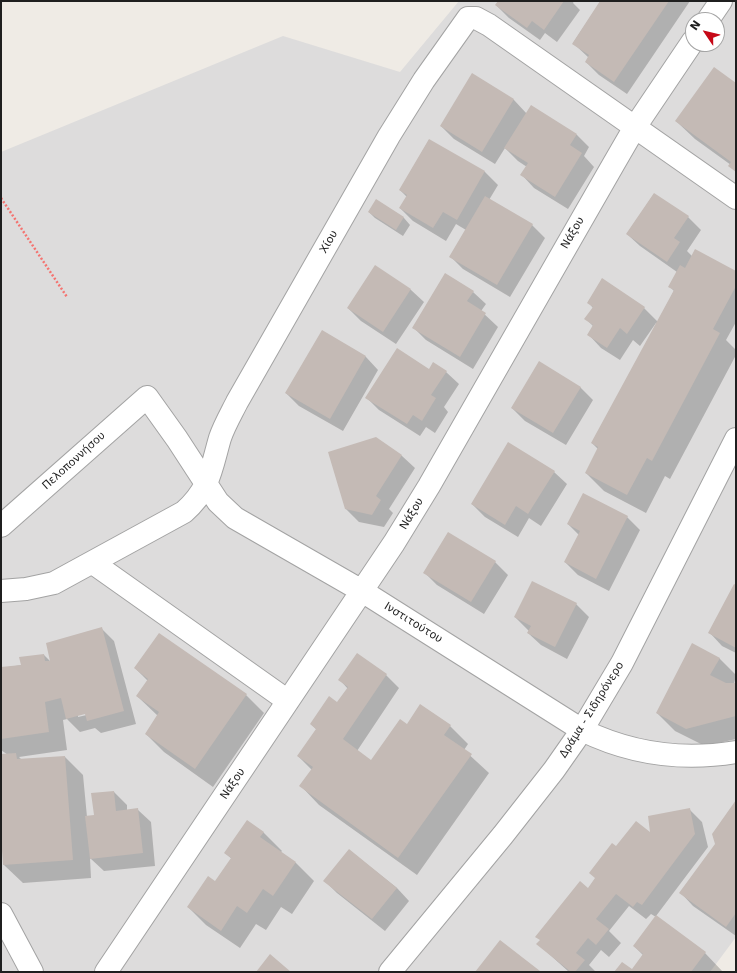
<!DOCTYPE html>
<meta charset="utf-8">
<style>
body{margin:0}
#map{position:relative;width:737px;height:973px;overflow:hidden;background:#efebe5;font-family:"DejaVu Sans",sans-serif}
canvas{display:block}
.frame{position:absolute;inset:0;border:2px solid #1f1f1f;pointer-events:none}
.north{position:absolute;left:685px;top:12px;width:40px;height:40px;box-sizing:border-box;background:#fff;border:1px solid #a5a5a5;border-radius:50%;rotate:305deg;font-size:11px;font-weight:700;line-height:16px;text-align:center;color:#1f1f1f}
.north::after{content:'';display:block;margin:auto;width:14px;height:18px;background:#c60817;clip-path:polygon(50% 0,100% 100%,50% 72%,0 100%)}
</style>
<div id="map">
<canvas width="737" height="973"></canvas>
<div class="frame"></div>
<div class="north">N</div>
</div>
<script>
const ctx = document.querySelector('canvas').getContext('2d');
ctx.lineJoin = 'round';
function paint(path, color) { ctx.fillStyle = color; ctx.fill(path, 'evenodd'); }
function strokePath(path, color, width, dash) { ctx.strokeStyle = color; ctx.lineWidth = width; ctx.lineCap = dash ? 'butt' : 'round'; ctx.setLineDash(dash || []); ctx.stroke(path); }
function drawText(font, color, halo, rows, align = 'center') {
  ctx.font = font + ' "DejaVu Sans",sans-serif'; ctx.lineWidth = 3; ctx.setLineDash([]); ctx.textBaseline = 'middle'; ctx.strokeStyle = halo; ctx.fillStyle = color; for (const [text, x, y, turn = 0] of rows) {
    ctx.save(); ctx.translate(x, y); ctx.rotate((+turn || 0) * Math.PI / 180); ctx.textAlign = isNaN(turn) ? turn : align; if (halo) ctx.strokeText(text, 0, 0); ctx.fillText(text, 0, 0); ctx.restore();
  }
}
paint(new Path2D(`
 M 459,1 L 736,1 L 736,937 L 710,972 L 1,972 L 1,152 L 283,36 L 400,72 ZM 693,20 L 717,20 L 717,44 L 693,44 Z`), '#dddcdc');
paint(new Path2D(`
 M 499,1 L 574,1 L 573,3 L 580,10 L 557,42 L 545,33 L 540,40 L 509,18 L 496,5 Z
 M 601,1 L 690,1 L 627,94 L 599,75 L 586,62 L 589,58 L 573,43 Z
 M 473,75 L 514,100 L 527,114 L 577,135 L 589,147 L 584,156 L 594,167 L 568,209 L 534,188 L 522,175 L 527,167 L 518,161 L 505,148 L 495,164 L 454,139 L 441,126 Z
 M 736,84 L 736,172 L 731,165 L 695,139 L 676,121 Z
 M 429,140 L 485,172 L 498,185 L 489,200 L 532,225 L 545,238 L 510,297 L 463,269 L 451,257 L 466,230 L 456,224 L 446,241 L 413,221 L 400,208 L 407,197 L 400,190 Z
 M 654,194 L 688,217 L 701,230 L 687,251 L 692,256 L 736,272 L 736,322 L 726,340 L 736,350 L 736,355 L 670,479 L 665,476 L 646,513 L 604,491 L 586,473 L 598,449 L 592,443 L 657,324 L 656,323 L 640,346 L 633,340 L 620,360 L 601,348 L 589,335 L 594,327 L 586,319 L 593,308 L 588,302 L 603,280 L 644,308 L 658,322 L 674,291 L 670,287 L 677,272 L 640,246 L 627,234 Z
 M 376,201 L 404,218 L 410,225 L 403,236 L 375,218 L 369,212 Z
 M 375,267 L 411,290 L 424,302 L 396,344 L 361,321 L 348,308 Z
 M 473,292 L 486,304 L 481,311 L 498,327 L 473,369 L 426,340 L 413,327 Z
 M 322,332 L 366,357 L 378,370 L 343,431 L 299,406 L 286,393 Z
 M 429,371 L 446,372 L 459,384 L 444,407 L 448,412 L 435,433 L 426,427 L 420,436 L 379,410 L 367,398 Z
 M 580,387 L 593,400 L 566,445 L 525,421 L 512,408 Z
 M 375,439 L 402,456 L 415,468 L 389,509 L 393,513 L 384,527 L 359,522 L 346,509 Z
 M 554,472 L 567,484 L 541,526 L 529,518 L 518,537 L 485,517 L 472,504 Z
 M 627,517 L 640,530 L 609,591 L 578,575 L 565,562 L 579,535 L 568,524 Z
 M 495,562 L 508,575 L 484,614 L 437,585 L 425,573 Z
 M 736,586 L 736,653 L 722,646 L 710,633 Z
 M 576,604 L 589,617 L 567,659 L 541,645 L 528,633 L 529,631 L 515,617 Z
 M 101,628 L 114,641 L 136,724 L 101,733 L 95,728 L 80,732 L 67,719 L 63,720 L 67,750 L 19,757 L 22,760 L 65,757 L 83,775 L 87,817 L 95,816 L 114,792 L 127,805 L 127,811 L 138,810 L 151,822 L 155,866 L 104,871 L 90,858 L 91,878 L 23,883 L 4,865 L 1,823 L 1,755 L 8,755 L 1,750 L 1,668 L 22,665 L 44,655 L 52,663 ZM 90,712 L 91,714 L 78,717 L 78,715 Z
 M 719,658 L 736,675 L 734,684 L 736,684 L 736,739 L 705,746 L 675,731 L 657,713 Z
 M 135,668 L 246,695 L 264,713 L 213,787 L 164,752 L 146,734 L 158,716 L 137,696 L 148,681 Z
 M 386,675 L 399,688 L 357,751 L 371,761 L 407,725 L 450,726 L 468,744 L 464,750 L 489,773 L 417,875 L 319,805 L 301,786 L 312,770 L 298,756 L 317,730 L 311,724 L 337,704 L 348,689 L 340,680 Z
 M 736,802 L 736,936 L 693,906 L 681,893 L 716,844 Z
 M 689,809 L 702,822 L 708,847 L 656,916 L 705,953 L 723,972 L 615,972 L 632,971 L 643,955 L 634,946 L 656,917 L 651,914 L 646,919 L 629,906 L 609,931 L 621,943 L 609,957 L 601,950 L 589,965 L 596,972 L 569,972 L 538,944 L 588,889 L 617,848 L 652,834 Z
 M 263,832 L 282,851 L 280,853 L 296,863 L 314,881 L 292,914 L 281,907 L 266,930 L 256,924 L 240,948 L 206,925 L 188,907 L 216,882 L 232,859 L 225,853 Z
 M 349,850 L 397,888 L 409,901 L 385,931 L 337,893 L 325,881 Z`), '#0003');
paint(new Path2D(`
 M 498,1 L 564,1 L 544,30 L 532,21 L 527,28 L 495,5 Z
 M 600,1 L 669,1 L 614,82 L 585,62 L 589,55 L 572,44 Z
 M 714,67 L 736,83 L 736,172 L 728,166 L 731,162 L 675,121 Z
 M 472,73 L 514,99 L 482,152 L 440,126 Z
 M 531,105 L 577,134 L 570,145 L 582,153 L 555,197 L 520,175 L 528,163 L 504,148 Z
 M 429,139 L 485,171 L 457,220 L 443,212 L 433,228 L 399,208 L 407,195 L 399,190 Z
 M 654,193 L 689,216 L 674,238 L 680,242 L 667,262 L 626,234 Z
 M 485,196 L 533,224 L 497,285 L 449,257 Z
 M 376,199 L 404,217 L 396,230 L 368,212 Z
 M 695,249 L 736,271 L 736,286 L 713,329 L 720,333 L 652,461 L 647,458 L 627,495 L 585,473 L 598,447 L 591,443 L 674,290 L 668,287 L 680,265 L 685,268 Z
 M 375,265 L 411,289 L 383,332 L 347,308 Z
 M 445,273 L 474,291 L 467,301 L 486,313 L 460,357 L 412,328 Z
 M 602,278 L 645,307 L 627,334 L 620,328 L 607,348 L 587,335 L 593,325 L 584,319 L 593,307 L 587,303 Z
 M 322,330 L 366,356 L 330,419 L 285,393 Z
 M 397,348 L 429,369 L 433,362 L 447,371 L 431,395 L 436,398 L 422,421 L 413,415 L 407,424 L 365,398 Z
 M 539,361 L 581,387 L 553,433 L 511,408 Z
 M 376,437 L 402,455 L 376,496 L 381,500 L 372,515 L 345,509 L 328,452 Z
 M 508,442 L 555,471 L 528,514 L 516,506 L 505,525 L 471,504 Z
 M 583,493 L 628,516 L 596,579 L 564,562 L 580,531 L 567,524 Z
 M 448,532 L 496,561 L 471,602 L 423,573 Z
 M 532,581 L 577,603 L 555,647 L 527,633 L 531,626 L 514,617 Z
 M 734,584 L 736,585 L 736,648 L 708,633 Z
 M 102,627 L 124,711 L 87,721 L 85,714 L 66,719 L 61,698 L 45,702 L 49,732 L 1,739 L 1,667 L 21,665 L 19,657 L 44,654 L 45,661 L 50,661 L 46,643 Z
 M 159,633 L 247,694 L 195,769 L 145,734 L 159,712 L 136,696 L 148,679 L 134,668 Z
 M 692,643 L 720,658 L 710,675 L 726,683 L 736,683 L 736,716 L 686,729 L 656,713 Z
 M 357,653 L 387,674 L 343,739 L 371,760 L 400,719 L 407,724 L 420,704 L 451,725 L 444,735 L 472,754 L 398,858 L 299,786 L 313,767 L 297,756 L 316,729 L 310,724 L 329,696 L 337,702 L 348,687 L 338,680 Z
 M 16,753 L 17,759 L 65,756 L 73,860 L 3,865 L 1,836 L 1,754 Z
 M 114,791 L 116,811 L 138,808 L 143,853 L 90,859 L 85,816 L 94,815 L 91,793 Z
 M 736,800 L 736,913 L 726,927 L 679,893 L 715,844 L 712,834 Z
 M 690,808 L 695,834 L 642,905 L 637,902 L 633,907 L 616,894 L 596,919 L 609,929 L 596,945 L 588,938 L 576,953 L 585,960 L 575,972 L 571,972 L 536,944 L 540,940 L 535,937 L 580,881 L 588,888 L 595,878 L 589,873 L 612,843 L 616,846 L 636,821 L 650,832 L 648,816 Z
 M 247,820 L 264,832 L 260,837 L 296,862 L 273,896 L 263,889 L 247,913 L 237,906 L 221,931 L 187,907 L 208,876 L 215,881 L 231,858 L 224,853 Z
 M 349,849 L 397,888 L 372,919 L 323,881 Z
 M 656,915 L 706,952 L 691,972 L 614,972 L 622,962 L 632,969 L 643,954 L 633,946 Z
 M 500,940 L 540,971 L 539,972 L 475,972 Z
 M 270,954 L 291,972 L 256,972 Z`), '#c4bab5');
const minor = new Path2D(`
 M 708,20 L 721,1
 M 1,526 L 147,397 L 177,439 L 218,502 L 235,518 L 362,591 L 582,730 C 631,754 682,761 736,752
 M 93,563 L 288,701
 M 1,591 L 26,589 L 54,583 L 184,512 C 210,489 211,469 220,438 C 224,426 231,414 237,402 L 389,136 L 424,80 L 468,18 L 476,18 L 489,25 L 736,198
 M 1,914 L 32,972
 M 106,972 L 394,543 L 429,486 L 613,165 L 635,127 L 693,41
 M 390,972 L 503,835 L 554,770 L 582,730 L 622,663 L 736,439`);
strokePath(minor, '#a3a3a3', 24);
strokePath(new Path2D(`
 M 1,198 L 67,297`), '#f47471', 2.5, [2, 2]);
strokePath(minor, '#fff', 22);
drawText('11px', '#1f1f1f', '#fff', [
 ["Νάξου",573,233,-60],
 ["Χίου",329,242,-60],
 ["Πελοποννήσου",74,461,-42],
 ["Νάξου",412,514,-59],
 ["Ινστιτούτου",413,623,32],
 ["Δράμα - Σιδηρόνερο",592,710,-58],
 ["Νάξου",233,784,-56]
]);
</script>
